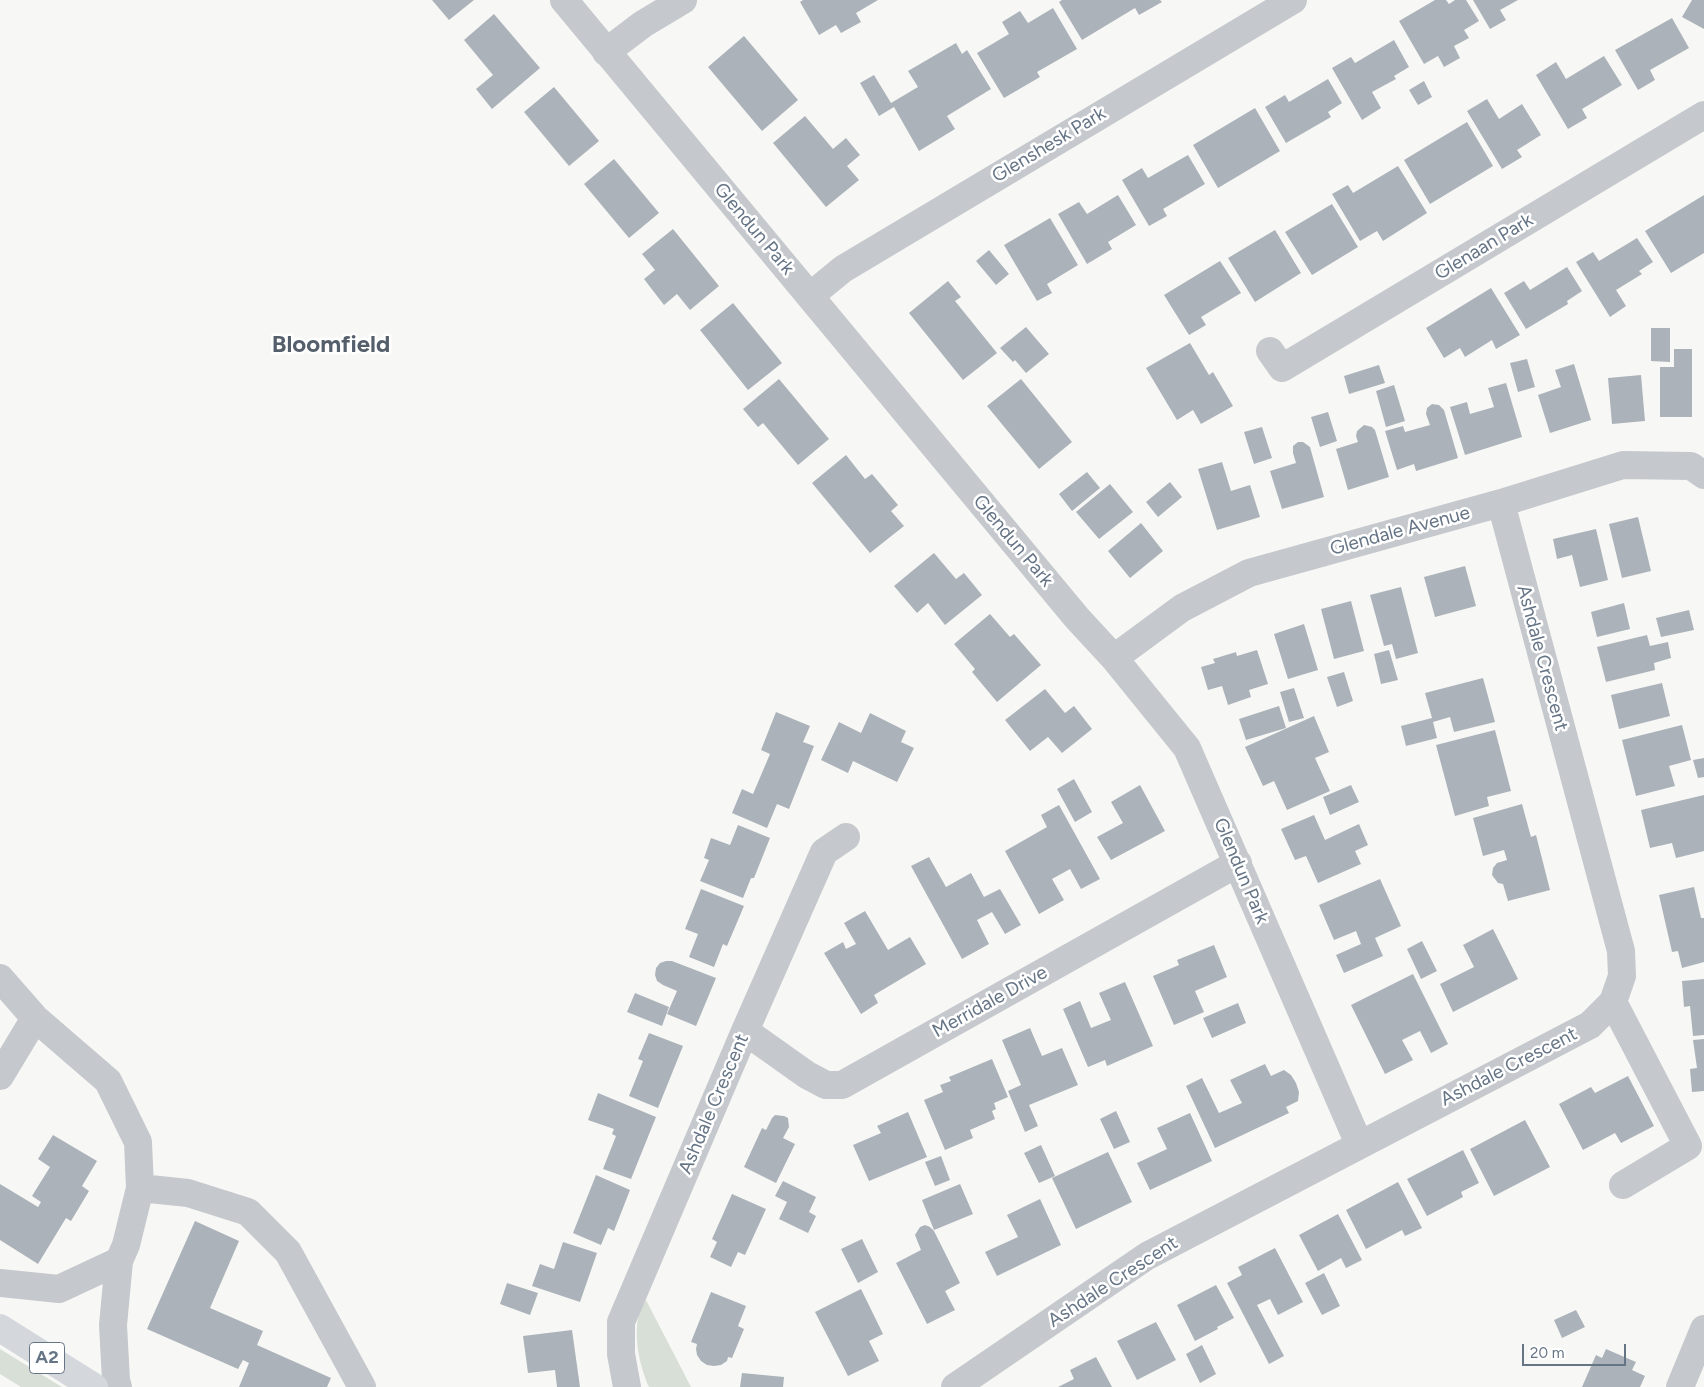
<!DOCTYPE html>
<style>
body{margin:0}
#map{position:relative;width:1704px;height:1387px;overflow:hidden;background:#f7f8f5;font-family:Figtree,sans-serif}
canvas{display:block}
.scale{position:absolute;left:1522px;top:1344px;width:104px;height:22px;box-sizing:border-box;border:2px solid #667586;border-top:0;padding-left:6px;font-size:15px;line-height:18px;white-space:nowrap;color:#667586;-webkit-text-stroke:4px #fff;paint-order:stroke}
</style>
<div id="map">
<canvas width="1704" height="1387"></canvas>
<div class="scale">20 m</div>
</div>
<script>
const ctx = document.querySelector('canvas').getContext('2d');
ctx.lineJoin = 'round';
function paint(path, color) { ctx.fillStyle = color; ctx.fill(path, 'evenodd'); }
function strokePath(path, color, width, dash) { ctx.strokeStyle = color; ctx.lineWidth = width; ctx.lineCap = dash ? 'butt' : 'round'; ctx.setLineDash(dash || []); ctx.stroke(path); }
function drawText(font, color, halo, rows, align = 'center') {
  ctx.font = font + ' Figtree,sans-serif'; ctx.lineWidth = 5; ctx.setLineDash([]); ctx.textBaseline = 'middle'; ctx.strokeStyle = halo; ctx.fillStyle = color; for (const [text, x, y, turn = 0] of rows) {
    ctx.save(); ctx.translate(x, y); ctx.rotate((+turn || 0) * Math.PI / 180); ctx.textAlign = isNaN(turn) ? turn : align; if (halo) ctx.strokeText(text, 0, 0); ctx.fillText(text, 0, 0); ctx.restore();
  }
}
paint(new Path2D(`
 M 646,1300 L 691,1387 L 649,1387 C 640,1367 634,1340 638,1318 C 639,1312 643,1305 646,1300 Z
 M 0,1349 L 62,1387 L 21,1387 L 0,1374 Z`), '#d8dfd6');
paint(new Path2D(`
 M 432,0 L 474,0 L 449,20 Z
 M 803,0 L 878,0 L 856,13 L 861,22 L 841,33 L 836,25 L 819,35 L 800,2 Z
 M 1062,0 L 1160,0 L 1162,2 L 1139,15 L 1135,8 L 1082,40 L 1059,2 Z
 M 1435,0 L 1446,0 L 1449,4 L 1455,0 L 1466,0 L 1479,21 L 1464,30 L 1469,38 L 1454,46 L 1460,58 L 1444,67 L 1438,56 L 1424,64 L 1399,21 Z
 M 1473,0 L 1518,0 L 1500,10 L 1506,20 L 1490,29 Z
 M 1692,0 L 1704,0 L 1704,29 L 1682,17 Z
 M 1053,8 L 1077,49 L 1037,72 L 1040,77 L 1004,98 L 977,53 L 1009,34 L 1002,22 L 1020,11 L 1028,23 Z
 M 494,14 L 540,68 L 492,109 L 476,89 L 493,75 L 464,40 Z
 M 1672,18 L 1689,48 L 1650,70 L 1655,80 L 1638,90 L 1615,50 Z
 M 744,36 L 798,100 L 762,131 L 708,67 Z
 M 1394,40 L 1409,67 L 1394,76 L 1396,79 L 1372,92 L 1381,108 L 1362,120 L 1332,68 L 1351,57 L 1355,63 Z
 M 956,43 L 962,54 L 967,50 L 991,89 L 947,116 L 955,129 L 919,151 L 894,107 L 879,116 L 860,83 L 874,75 L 891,103 L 918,87 L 908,71 Z
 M 1604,56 L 1622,85 L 1582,109 L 1587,118 L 1568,129 L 1536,75 L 1556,62 L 1566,79 Z
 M 1328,79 L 1342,103 L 1328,112 L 1331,117 L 1286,143 L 1265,107 L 1285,95 L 1289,102 Z
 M 1424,81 L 1432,97 L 1418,105 L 1409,90 Z
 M 554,87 L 599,141 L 569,166 L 524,112 Z
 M 1487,99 L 1499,119 L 1522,104 L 1541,135 L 1517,150 L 1522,157 L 1502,169 L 1467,111 Z
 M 1255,108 L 1280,151 L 1218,188 L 1193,145 Z
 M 805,116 L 833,149 L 846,138 L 860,155 L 847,166 L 859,180 L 826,207 L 773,143 Z
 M 1467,122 L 1493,166 L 1430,204 L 1404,160 Z
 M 1188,155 L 1205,184 L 1163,209 L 1167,216 L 1149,226 L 1122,180 L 1142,168 L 1148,178 Z
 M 614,159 L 659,213 L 629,238 L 584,184 Z
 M 1398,166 L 1427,213 L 1383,241 L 1377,231 L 1360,241 L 1332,194 L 1348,185 L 1353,193 Z
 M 1118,195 L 1136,225 L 1108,242 L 1112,249 L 1087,264 L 1058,214 L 1079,202 L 1087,214 Z
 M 1704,195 L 1704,253 L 1671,273 L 1645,231 Z
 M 1332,204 L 1358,247 L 1312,275 L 1285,232 Z
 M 1050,218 L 1078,265 L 1047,284 L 1052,293 L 1037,301 L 1004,245 Z
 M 673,229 L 719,286 L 690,310 L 677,294 L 664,305 L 644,279 L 655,270 L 642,254 Z
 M 1275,230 L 1301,273 L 1255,302 L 1228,258 Z
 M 1637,238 L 1653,262 L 1639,271 L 1642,274 L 1616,290 L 1626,306 L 1610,317 L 1576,262 L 1593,252 L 1599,261 Z
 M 989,250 L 1009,274 L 996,285 L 976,261 Z
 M 1220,261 L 1241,293 L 1201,317 L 1206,325 L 1189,335 L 1164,295 Z
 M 1567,267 L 1582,291 L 1567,301 L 1568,304 L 1526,329 L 1504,293 L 1524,281 L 1530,290 Z
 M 948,281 L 961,297 L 955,301 L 997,353 L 963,380 L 909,313 Z
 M 1491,288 L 1520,335 L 1496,349 L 1492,340 L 1465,357 L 1460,348 L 1444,358 L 1426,328 Z
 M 733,303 L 782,363 L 748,390 L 700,330 Z
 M 1026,327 L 1049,354 L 1026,373 L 1015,360 L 1013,362 L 1000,348 Z
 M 1651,328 L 1670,328 L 1670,362 L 1651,361 Z
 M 1190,343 L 1209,375 L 1213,372 L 1233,406 L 1201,424 L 1193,410 L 1177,420 L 1146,368 Z
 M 1674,349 L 1692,349 L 1692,417 L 1660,417 L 1660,367 L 1674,367 Z
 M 1527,359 L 1535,387 L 1518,392 L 1510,363 Z
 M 1574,364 L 1591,420 L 1550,433 L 1538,395 L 1561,387 L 1555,370 Z
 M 1379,365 L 1385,383 L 1349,394 L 1344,376 Z
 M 1641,375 L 1645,421 L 1612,424 L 1608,378 Z
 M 779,379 L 829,439 L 798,465 L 763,423 L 758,427 L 743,409 Z
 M 1021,379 L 1072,442 L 1039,469 L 987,406 Z
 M 1506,383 L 1522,437 L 1465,455 L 1450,407 L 1467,402 L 1470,414 L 1494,407 L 1488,388 Z
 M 1394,385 L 1405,421 L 1386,427 L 1376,391 Z
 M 1432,404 L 1439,405 L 1444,410 L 1458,458 L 1416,471 L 1414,464 L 1397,470 L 1385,431 L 1403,426 L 1405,432 L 1430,425 L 1426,414 L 1427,408 Z
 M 1328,412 L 1337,441 L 1320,447 L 1311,417 Z
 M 1364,425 L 1372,427 L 1375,430 L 1389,477 L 1348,490 L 1336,449 L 1358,442 L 1356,436 L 1357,431 Z
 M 1262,427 L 1272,458 L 1254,464 L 1244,432 Z
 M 1298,442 L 1303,442 L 1310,447 L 1324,497 L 1282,509 L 1270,471 L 1296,463 L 1293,453 L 1293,446 Z
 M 846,455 L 865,479 L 872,474 L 898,505 L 891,511 L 904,526 L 870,553 L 812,483 Z
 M 1222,462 L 1231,491 L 1250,485 L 1260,517 L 1217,530 L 1198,469 Z
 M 1087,472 L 1100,488 L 1072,511 L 1059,494 Z
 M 1170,482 L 1182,497 L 1158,517 L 1146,502 Z
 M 1110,484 L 1133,512 L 1099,539 L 1076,512 Z
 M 1638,517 L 1651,571 L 1622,578 L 1609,524 Z
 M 1141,523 L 1163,551 L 1130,578 L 1108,551 Z
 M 1596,529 L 1608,580 L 1580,587 L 1572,555 L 1557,559 L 1553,539 Z
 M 934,553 L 956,579 L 964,573 L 982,595 L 945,625 L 928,603 L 917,613 L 894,586 Z
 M 1465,566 L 1476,606 L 1435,617 L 1424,577 Z
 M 1401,587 L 1418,653 L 1396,659 L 1392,644 L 1384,646 L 1370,595 Z
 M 1351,601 L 1364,651 L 1334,659 L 1321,609 Z
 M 1624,603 L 1630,629 L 1597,637 L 1591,612 Z
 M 1689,610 L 1694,630 L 1661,637 L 1656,618 Z
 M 990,614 L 1010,637 L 1014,634 L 1041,665 L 997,702 L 972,672 L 975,669 L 954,644 Z
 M 1304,624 L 1318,670 L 1288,679 L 1274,634 Z
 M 1647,635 L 1650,646 L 1668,642 L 1671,658 L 1654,663 L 1655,670 L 1606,682 L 1597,647 Z
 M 1257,650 L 1268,684 L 1249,690 L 1251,697 L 1228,705 L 1222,686 L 1208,690 L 1201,667 L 1215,663 L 1213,659 L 1236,652 L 1237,656 Z
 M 1389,650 L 1398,680 L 1381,684 L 1374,654 Z
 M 1344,672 L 1353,701 L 1337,707 L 1327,677 Z
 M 1483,678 L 1495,722 L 1454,732 L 1450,717 L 1433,722 L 1437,738 L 1406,746 L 1401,726 L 1432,718 L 1425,693 Z
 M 1662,683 L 1670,716 L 1619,729 L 1611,695 Z
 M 1294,688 L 1304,718 L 1289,722 L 1280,692 Z
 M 1045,689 L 1065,713 L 1074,706 L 1092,729 L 1062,753 L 1048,737 L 1030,751 L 1005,720 Z
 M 1279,706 L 1286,728 L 1246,740 L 1239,719 Z
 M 776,712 L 810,726 L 803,742 L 814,746 L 789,809 L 777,804 L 767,828 L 732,813 L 742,789 L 753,794 L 770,754 L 761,750 Z
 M 870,713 L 906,731 L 901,742 L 914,748 L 897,782 L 853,761 L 848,773 L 821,760 L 839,722 L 861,733 Z
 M 1314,716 L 1329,752 L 1315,758 L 1330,791 L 1287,810 L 1274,781 L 1263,786 L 1245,747 Z
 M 1682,725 L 1691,760 L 1669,766 L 1675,786 L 1636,796 L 1622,740 Z
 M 1495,730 L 1511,791 L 1487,797 L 1489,806 L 1455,816 L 1436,745 Z
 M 1704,758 L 1704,777 L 1698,778 L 1693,760 Z
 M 1074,779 L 1092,812 L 1075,822 L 1057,789 Z
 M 1140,785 L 1165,831 L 1111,860 L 1097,837 L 1123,823 L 1111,802 Z
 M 1351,785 L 1359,802 L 1330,815 L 1323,797 Z
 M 1704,795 L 1704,851 L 1676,858 L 1672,843 L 1650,848 L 1641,810 Z
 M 1522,804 L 1531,837 L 1536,835 L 1550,890 L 1508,901 L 1503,884 L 1498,883 L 1492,875 L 1493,868 L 1497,863 L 1507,860 L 1504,850 L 1483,856 L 1473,818 Z
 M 1059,805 L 1100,879 L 1081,889 L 1070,869 L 1052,879 L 1064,900 L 1039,914 L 1005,851 L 1047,827 L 1041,815 Z
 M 1314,815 L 1325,840 L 1359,824 L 1368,845 L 1355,851 L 1361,864 L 1318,883 L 1306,856 L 1295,860 L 1281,829 Z
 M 738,825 L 770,838 L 754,878 L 751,878 L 743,898 L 700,881 L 709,860 L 704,858 L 711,838 L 730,845 Z
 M 929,857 L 946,887 L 971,873 L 984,897 L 1000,889 L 1021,925 L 1005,934 L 992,912 L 977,920 L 989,944 L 962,959 L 911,866 Z
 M 1380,879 L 1401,926 L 1375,938 L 1383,956 L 1344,973 L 1336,955 L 1361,944 L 1356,931 L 1334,940 L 1319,905 Z
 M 1694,887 L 1701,918 L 1704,918 L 1704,962 L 1682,968 L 1678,951 L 1672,952 L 1659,895 Z
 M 701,889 L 744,906 L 727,946 L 723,944 L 714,967 L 689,957 L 698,934 L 685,929 Z
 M 865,911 L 888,950 L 910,937 L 926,964 L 874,995 L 878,1003 L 861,1014 L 824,953 L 843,942 L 846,949 L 856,944 L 844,923 Z
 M 1493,929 L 1518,979 L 1453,1012 L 1440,984 L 1474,967 L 1463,945 Z
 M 1422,941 L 1437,971 L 1421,979 L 1407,949 Z
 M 1214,945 L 1227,977 L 1195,991 L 1204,1012 L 1174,1025 L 1153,976 L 1179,965 L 1177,960 Z
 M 666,961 L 672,961 L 716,978 L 696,1026 L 667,1014 L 677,991 L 663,985 L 657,981 L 655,975 L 656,968 L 660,963 Z
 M 1413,974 L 1448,1044 L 1431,1053 L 1420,1031 L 1402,1040 L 1413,1060 L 1385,1074 L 1351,1005 Z
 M 1704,979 L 1704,1035 L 1693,1036 L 1690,1006 L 1684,1007 L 1682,981 Z
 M 1125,982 L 1153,1046 L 1107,1066 L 1105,1060 L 1088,1067 L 1063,1009 L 1080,1001 L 1091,1028 L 1111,1020 L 1099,993 Z
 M 635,993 L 669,1007 L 662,1026 L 627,1012 Z
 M 1238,1003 L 1246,1023 L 1212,1038 L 1203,1018 Z
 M 1030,1028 L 1042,1056 L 1062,1048 L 1078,1085 L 1029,1105 L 1038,1126 L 1025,1132 L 1008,1091 L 1021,1085 L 1002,1040 Z
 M 649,1033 L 683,1046 L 658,1108 L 629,1096 L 643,1061 L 638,1059 Z
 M 1704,1039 L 1704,1091 L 1692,1092 L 1690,1069 L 1697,1068 L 1693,1040 Z
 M 992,1059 L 1008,1097 L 994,1103 L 996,1109 L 992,1111 L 995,1119 L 970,1130 L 973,1138 L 945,1150 L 924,1100 L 943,1092 L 940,1085 L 951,1081 L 949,1077 Z
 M 1265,1064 L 1271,1076 L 1284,1070 L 1291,1075 L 1296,1083 L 1299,1092 L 1298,1101 L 1286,1107 L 1289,1113 L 1215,1148 L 1186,1086 L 1202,1078 L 1219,1113 L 1242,1103 L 1230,1080 Z
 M 1628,1076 L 1654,1126 L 1621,1143 L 1615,1133 L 1583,1150 L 1559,1104 L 1591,1087 L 1595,1093 Z
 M 598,1093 L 656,1117 L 631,1179 L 603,1169 L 616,1136 L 612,1134 L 614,1129 L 588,1120 Z
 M 1116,1111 L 1130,1142 L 1114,1149 L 1100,1119 Z
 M 908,1112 L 927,1157 L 869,1181 L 853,1145 L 881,1133 L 877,1126 Z
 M 1190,1113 L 1212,1161 L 1150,1190 L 1137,1163 L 1167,1149 L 1157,1128 Z
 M 775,1115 L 784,1116 L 788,1118 L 789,1127 L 783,1138 L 795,1144 L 776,1183 L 744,1167 L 762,1128 L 766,1130 L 772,1118 Z
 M 1525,1120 L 1550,1167 L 1494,1196 L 1470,1149 Z
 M 53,1135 L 97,1161 L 82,1186 L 89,1191 L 71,1221 L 66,1218 L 38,1264 L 0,1240 L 0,1184 L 38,1207 L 41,1202 L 32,1196 L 50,1167 L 38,1159 Z
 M 1041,1145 L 1055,1176 L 1039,1183 L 1024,1153 Z
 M 1463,1150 L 1479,1183 L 1461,1192 L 1463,1197 L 1427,1216 L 1407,1179 Z
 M 1108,1152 L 1132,1202 L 1076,1229 L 1052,1178 Z
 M 941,1156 L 950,1180 L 935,1186 L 925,1162 Z
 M 596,1175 L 630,1190 L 614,1231 L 608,1228 L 601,1245 L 573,1233 Z
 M 783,1181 L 816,1197 L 809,1212 L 816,1216 L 808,1233 L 779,1219 L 787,1202 L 775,1196 Z
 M 1398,1182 L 1422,1228 L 1405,1236 L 1402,1230 L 1366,1249 L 1346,1210 Z
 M 960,1184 L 973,1214 L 934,1230 L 922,1200 Z
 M 732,1194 L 766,1209 L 745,1255 L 738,1252 L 731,1267 L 710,1257 L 717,1242 L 712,1239 Z
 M 1040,1199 L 1061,1245 L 997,1276 L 985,1252 L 1018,1237 L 1007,1215 Z
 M 1338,1214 L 1362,1260 L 1346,1268 L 1341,1258 L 1318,1271 L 1299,1235 Z
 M 195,1221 L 239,1241 L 210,1308 L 263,1331 L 257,1345 L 331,1378 L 327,1387 L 239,1387 L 249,1363 L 243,1360 L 238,1369 L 147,1329 Z
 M 925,1225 L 930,1227 L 934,1231 L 960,1283 L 945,1291 L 955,1310 L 927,1324 L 896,1263 L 921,1250 L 915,1235 L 920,1227 Z
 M 862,1239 L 878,1272 L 858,1283 L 841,1249 Z
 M 563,1242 L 597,1253 L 580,1302 L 532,1286 L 540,1264 L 554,1269 Z
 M 1275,1248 L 1303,1302 L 1278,1315 L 1270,1299 L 1257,1305 L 1284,1356 L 1269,1364 L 1227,1283 L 1242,1275 L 1238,1267 Z
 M 1324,1273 L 1340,1306 L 1322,1315 L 1305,1283 Z
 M 507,1283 L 538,1293 L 530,1315 L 500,1304 Z
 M 1216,1285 L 1234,1318 L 1217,1327 L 1218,1329 L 1195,1341 L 1177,1305 Z
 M 861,1289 L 883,1334 L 869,1341 L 879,1361 L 848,1376 L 815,1312 Z
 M 711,1292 L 746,1306 L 738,1326 L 744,1329 L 732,1358 L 728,1357 L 727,1361 L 721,1365 L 714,1366 L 707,1365 L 701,1361 L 697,1355 L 696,1349 L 697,1344 L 691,1342 Z
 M 1576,1310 L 1585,1327 L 1562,1338 L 1554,1320 Z
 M 1156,1322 L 1176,1360 L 1137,1380 L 1117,1341 Z
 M 572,1330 L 580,1387 L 557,1387 L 555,1370 L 528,1373 L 523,1336 Z
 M 1202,1345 L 1216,1374 L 1200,1383 L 1186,1354 Z
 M 1606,1349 L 1636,1362 L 1632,1370 L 1645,1376 L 1640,1387 L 1582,1387 L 1596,1355 L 1602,1358 Z
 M 1096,1357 L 1112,1387 L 1058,1387 L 1074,1379 L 1070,1370 Z
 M 742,1373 L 784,1377 L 783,1387 L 740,1387 Z`), '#abb2b9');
strokePath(new Path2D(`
 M 564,0 L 1077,618 L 1114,658 L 1187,748 L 1359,1144
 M 606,52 L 643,24 L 683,0
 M 810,296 L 843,269 L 1293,0
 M 1270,351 L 1282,368 L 1704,115
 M 1114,658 L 1182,608 L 1249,573 L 1501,503 L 1623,465 L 1691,466 L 1704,475
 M 0,978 L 35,1018 L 108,1081 L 138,1142 L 140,1188 L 126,1245 L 119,1261
 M 1613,1002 L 1688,1146 L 1623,1185
 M 745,1031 L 807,1075 L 826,1085 L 842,1085 L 1238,863
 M 0,1076 L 35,1018
 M 140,1188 L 188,1193 L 248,1212 L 288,1252 L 362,1387
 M 0,1283 L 59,1289 L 119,1261 L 113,1325 L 116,1380 L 118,1387
 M 627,1387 L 621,1354 L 621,1322 L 745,1031 L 824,852 L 846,837
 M 955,1387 L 1147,1256 L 1590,1025 L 1613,1002 L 1622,976 L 1621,951 L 1501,503
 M 1680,1387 L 1704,1329`), '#c5c8cc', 28);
strokePath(new Path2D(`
 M 0,1328 L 94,1387`), '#d4d8dd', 28);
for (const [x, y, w] of [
 [47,1358,35]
]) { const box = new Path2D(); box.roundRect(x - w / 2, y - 15.5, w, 31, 4); ctx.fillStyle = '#fff'; ctx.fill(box); strokePath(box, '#667586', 1); }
drawText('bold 18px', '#667586', null, [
 ["A2",47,1358]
]);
drawText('19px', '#667586', '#fff', [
 ["Glenshesk Park",1049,145,-31],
 ["Glendun Park",754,229,50],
 ["Glenaan Park",1484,247,-31],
 ["Glendale Avenue",1400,531,-15],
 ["Glendun Park",1013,541,50],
 ["Ashdale Crescent",1542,658,75],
 ["Glendun Park",1241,871,67],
 ["Merridale Drive",990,1002,-29],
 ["Ashdale Crescent",1509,1067,-27],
 ["Ashdale Crescent",714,1104,-67],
 ["Ashdale Crescent",1113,1282,-33]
]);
drawText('bold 24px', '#545f6b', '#fff', [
 ["Bloomfield",331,345]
]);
</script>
